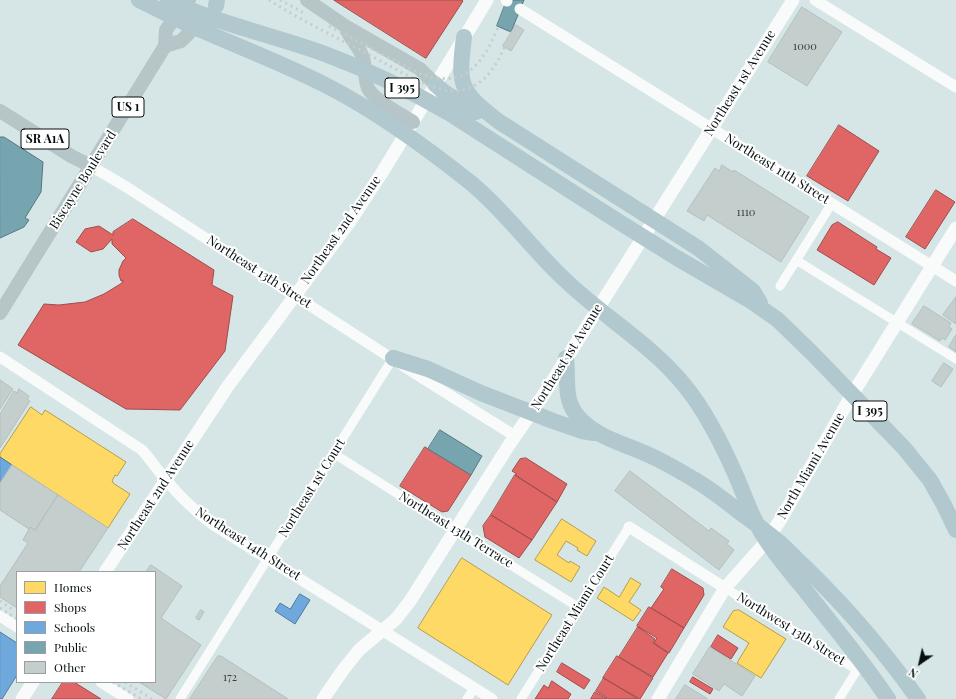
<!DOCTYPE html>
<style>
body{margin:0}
#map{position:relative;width:956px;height:699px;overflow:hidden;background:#d6e5e6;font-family:"Playfair Display",serif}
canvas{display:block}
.legend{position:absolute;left:16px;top:571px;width:140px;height:112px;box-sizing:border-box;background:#fff;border:1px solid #9c9fa0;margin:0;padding:5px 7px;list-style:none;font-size:12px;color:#071011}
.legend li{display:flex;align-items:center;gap:8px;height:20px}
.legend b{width:20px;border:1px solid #9c9fa0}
.north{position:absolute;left:900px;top:643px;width:40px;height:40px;-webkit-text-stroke:3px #fff;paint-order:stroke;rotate:214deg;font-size:11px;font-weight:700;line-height:16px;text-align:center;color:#071011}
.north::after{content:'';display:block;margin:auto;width:14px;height:18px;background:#071011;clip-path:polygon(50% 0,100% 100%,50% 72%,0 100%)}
</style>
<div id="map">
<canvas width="956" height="699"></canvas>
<ul class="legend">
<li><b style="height:11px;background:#ffd966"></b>Homes</li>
<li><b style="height:11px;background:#e06666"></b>Shops</li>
<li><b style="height:11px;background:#6fa8dc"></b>Schools</li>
<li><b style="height:11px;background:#76a5af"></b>Public</li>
<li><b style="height:11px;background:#c3cecd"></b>Other</li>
</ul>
<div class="north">N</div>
</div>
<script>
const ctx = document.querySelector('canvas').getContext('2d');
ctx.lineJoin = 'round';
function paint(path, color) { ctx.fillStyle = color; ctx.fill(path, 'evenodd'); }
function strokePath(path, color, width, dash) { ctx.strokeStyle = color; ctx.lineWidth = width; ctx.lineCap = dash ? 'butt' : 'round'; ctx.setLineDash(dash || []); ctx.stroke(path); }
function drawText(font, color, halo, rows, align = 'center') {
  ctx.font = font + ' "Playfair Display",serif'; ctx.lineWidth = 4; ctx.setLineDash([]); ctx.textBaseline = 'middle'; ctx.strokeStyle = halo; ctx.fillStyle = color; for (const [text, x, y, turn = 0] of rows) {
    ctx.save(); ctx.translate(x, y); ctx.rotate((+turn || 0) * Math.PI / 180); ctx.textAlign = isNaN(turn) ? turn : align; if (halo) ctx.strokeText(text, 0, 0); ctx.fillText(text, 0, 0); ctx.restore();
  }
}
const homes = new Path2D(`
 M 31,407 L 42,415 L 45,410 L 126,462 L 117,476 L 115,475 L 112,481 L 113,482 L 113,483 L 130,494 L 108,528 L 0,457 L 0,454 Z
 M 562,519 L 596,541 L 587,556 L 577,550 L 578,548 L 566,541 L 557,555 L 569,563 L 570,561 L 580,567 L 571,582 L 535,560 Z
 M 462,558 L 552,615 L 508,685 L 418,628 Z
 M 631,578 L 641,584 L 629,602 L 641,610 L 633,621 L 597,598 L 604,587 L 619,597 Z
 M 739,610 L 786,639 L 761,678 L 737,663 L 749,643 L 723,627 L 733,611 Z`);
paint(homes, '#ffd966');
strokePath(homes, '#b59d4c', 1);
const shops = new Path2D(`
 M 334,0 L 462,0 L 463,1 L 426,58 Z
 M 839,125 L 879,151 L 848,201 L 807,176 Z
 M 936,190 L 955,202 L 925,249 L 906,237 Z
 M 133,219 L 214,270 L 212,285 L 233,296 L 225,351 L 180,410 L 126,409 L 18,345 L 44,304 L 59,305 L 85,302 L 104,294 L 122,283 L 123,280 L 121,281 L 119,275 L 119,270 L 123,261 L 126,258 L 112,244 L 112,239 L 103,249 L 91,252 L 76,242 L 85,229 L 99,226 L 113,235 L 113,232 Z
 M 838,222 L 877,247 L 876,249 L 891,258 L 874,285 L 817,250 L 832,225 Z
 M 425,447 L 471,475 L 448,511 L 442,512 L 400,486 Z
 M 526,458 L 567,484 L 557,502 L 515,475 L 517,474 L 512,471 L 520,459 Z
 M 515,475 L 557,502 L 532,540 L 491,515 Z
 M 491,515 L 532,540 L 519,558 L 485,537 L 483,526 Z
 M 672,569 L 703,588 L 704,595 L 684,628 L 651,608 L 664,589 L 661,587 Z
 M 649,607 L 684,628 L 669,653 L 654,643 L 657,638 L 637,626 Z
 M 638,627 L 655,639 L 653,643 L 668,653 L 653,677 L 619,657 Z
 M 718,635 L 738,648 L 731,659 L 711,647 Z
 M 617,656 L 653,678 L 640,699 L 603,678 Z
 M 562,663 L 590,680 L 584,689 L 557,672 Z
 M 693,677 L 713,689 L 710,694 L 690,682 Z
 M 604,678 L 638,699 L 609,699 L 596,691 Z
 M 552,681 L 571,694 L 568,699 L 535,699 L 544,685 L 548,688 Z
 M 63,682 L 74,682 L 101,699 L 52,699 Z
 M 595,692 L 607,699 L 591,699 Z`);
paint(shops, '#e06666');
strokePath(shops, '#9f4c4c', 1);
const schools = new Path2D(`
 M 0,457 L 12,465 L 0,483 Z
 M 300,594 L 310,600 L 295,624 L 275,611 L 280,603 L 290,609 Z
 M 0,632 L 17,643 L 17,675 L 2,699 L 0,699 Z`);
paint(schools, '#6fa8dc');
strokePath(schools, '#507a9f', 1);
const public = new Path2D(`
 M 507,0 L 524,0 L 511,32 L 497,26 Z
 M 0,137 L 4,137 L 43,162 L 41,192 L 25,218 L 29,220 L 24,227 L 0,238 Z
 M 440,430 L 482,456 L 471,475 L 428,449 Z`);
paint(public, '#76a5af');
strokePath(public, '#557880', 1);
const building = new Path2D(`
 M 802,7 L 842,32 L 807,86 L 768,62 Z
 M 516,25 L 524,30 L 511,51 L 503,46 Z
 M 722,165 L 733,172 L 734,170 L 809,217 L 781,262 L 707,215 L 704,221 L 687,211 L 715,168 L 719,171 Z
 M 956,297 L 956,324 L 943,315 Z
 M 924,306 L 951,323 L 949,327 L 952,329 L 945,340 L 942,338 L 940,341 L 912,324 Z
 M 956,335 L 956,352 L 949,347 Z
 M 944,363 L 953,369 L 941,387 L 932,381 Z
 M 0,380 L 13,389 L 0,409 Z
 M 19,389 L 29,396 L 27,399 L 30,401 L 0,448 L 0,414 L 14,391 L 17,393 Z
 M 12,465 L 58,495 L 35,530 L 30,527 L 29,529 L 0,510 L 0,483 Z
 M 630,471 L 709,531 L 711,528 L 729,541 L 727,544 L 734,550 L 719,570 L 615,491 Z
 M 58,495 L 108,528 L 79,572 L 17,572 L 17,608 L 0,597 L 0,586 L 28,543 L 23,540 L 29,529 L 30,527 L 35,530 Z
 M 151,565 L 182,586 L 161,618 L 201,645 L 166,699 L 139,682 L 155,682 L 155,572 L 146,572 Z
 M 201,610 L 204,612 L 199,620 L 196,618 Z
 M 710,647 L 755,676 L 742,696 L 724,684 L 719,691 L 693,674 Z
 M 218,656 L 221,656 L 288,699 L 190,699 Z
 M 685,685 L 708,699 L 676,699 Z`);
paint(building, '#c3cecd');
strokePath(building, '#b4bfbe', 1);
strokePath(new Path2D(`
 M 796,260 L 956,359
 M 780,286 L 832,203
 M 333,453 L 456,531 L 578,607
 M 725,588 L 857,670 L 839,699
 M 180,699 L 393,358
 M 467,699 L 474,688
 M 521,699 L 629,527`), '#f9fbfb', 9);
strokePath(new Path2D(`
 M 506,0 L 507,1
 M 815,0 L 956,87
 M 520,9 L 956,281
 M 91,166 L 128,188 L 422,378 L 515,436
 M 0,357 L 142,450 C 151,460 158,471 167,481 C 181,498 195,511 212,524 L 492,699
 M 629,527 L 725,588
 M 0,616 L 17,627
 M 101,682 L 128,699`), '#f9fbfb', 11);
strokePath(new Path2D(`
 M 105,572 L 228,386 L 349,223 L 383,171 L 487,0
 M 22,699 L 33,682
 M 323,699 L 343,670 L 359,650 L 396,619 L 410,601 L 509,445 L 544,394 L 793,0
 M 658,699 L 725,588 L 764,544 L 781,519 L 850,398 L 956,228`), '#f9fbfb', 13);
strokePath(new Path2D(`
 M 307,0 L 345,26 L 420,69 L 435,84
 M 346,28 C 350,39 359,46 363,58 C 366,67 364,79 368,88 C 374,101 401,114 413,122
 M 165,46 L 181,41 L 201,21
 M 0,111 L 71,156 L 91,166
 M 0,313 L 165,46 L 166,30 L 178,13 L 189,0`), '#b6c5c7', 14);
strokePath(new Path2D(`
 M 139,0 C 160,10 180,21 201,30 C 244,49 289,66 331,88 C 381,114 427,148 471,183 C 505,211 531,248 563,278 C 602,316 650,343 685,386 C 707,413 723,446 737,478 C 745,497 752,518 763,535 C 775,555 790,572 805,590 C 833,626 863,661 888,699
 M 168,0 C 218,24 273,35 325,54 C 368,70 409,90 449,113 L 616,220 L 677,258 L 751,301 L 778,320 L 813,354 L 904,448 L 930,480 L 944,505 L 956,530
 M 216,6 L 217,0
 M 464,37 C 458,85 459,91 498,121 L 698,248 L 753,291 L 760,303
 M 435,84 L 444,92 L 476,112
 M 393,358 L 428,369 L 481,393 L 553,421 L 582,431 L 594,433
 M 566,358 C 569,382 562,401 581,420 C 598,437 621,443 642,452 C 660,459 678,470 695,480 C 712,490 727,502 742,514 C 755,523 768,533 780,543 C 789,551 797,560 806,568 C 847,608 885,652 918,699`), '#b0c8ce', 16);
strokePath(new Path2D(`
 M 269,0 C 302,21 338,38 373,57 C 393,67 414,81 436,88 C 445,91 456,92 466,89 C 492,81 501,55 511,32
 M 280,0 L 306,14
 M 329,26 L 416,72 C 462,91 482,67 498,27
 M 0,601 L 12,609
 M 0,608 L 17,619
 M 113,682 L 141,699
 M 125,682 L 152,699`), '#c8cccc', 3, [2, 4]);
drawText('11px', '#374041', null, [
 ["1000",805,47],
 ["1110",746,213],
 ["172",230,678]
]);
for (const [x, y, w] of [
 [402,88,34],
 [128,107,32],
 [45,139,48],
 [870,411,34]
]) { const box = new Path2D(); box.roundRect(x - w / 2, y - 10, w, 20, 3); ctx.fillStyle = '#fff'; ctx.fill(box); strokePath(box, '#071011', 1); }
drawText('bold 12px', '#071011', null, [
 ["I 395",402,88],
 ["US 1",128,107],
 ["SR A1A",45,139],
 ["I 395",870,411]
]);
drawText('13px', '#071011', '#fff', [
 ["Northeast 1st Avenue",740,83,-58],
 ["Northeast 11th Street",777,169,32],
 ["Biscayne Boulevard",83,180,-58],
 ["Northeast 2nd Avenue",341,230,-55],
 ["Northeast 13th Street",259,272,33],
 ["Northeast 1st Avenue",567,357,-58],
 ["North Miami Avenue",811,466,-60],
 ["Northeast 1st Court",312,488,-58],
 ["Northeast 2nd Avenue",156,495,-57],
 ["Northeast 13th Terrace",456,530,32],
 ["Northeast 14th Street",248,544,33],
 ["Northeast Miami Court",575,613,-58],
 ["Northwest 13th Street",791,629,32]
]);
</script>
